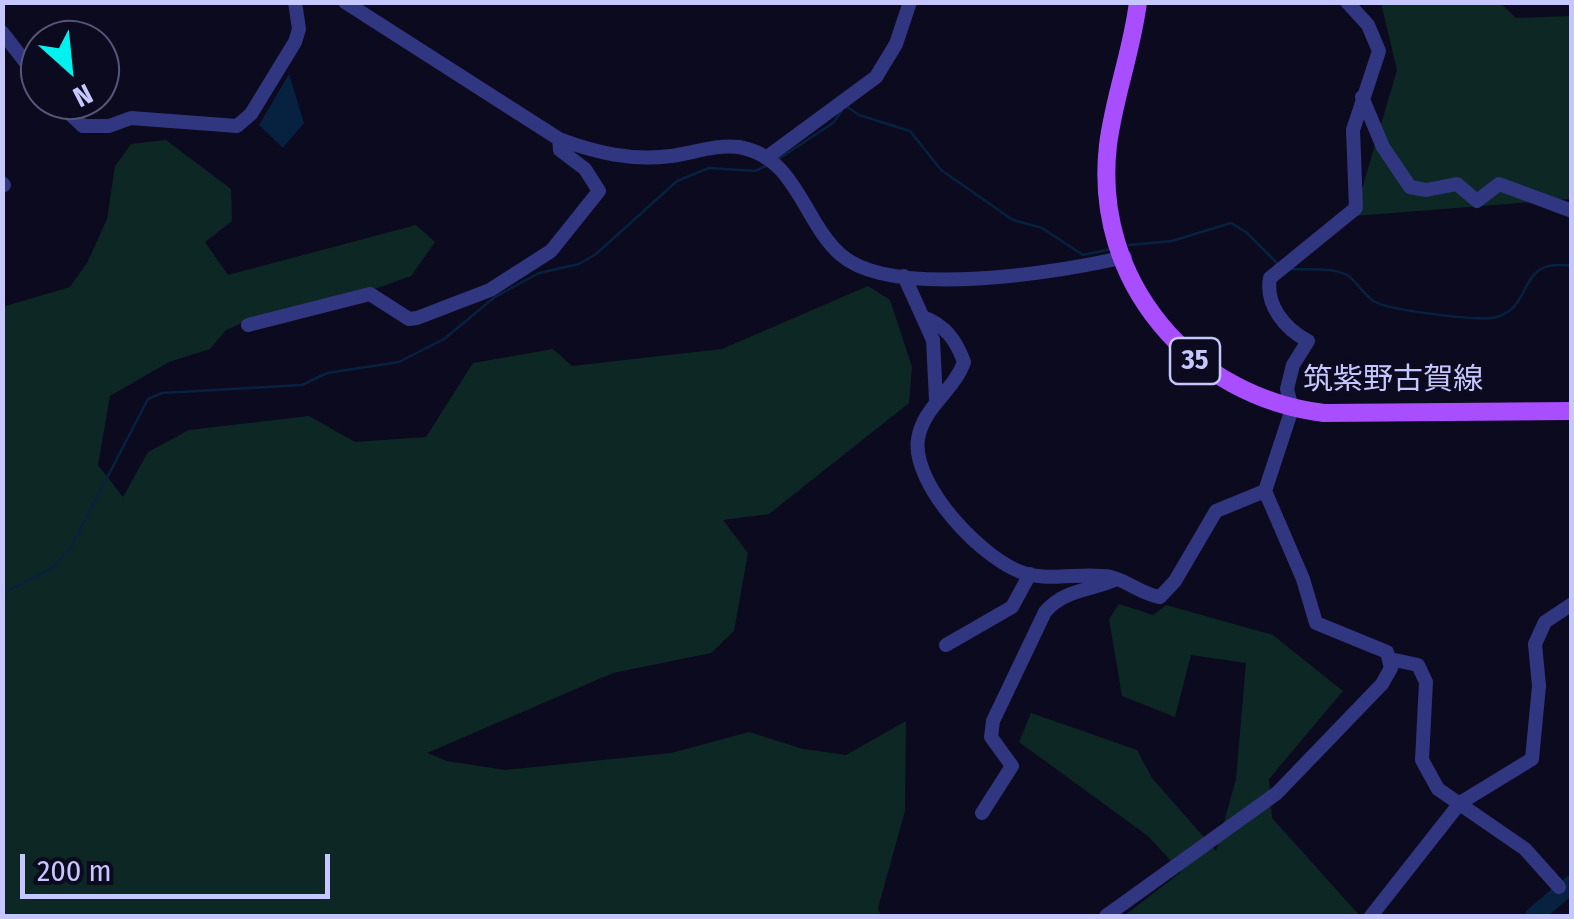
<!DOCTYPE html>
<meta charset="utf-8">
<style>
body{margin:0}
#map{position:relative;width:1574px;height:919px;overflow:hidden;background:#0b0a1e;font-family:"Fira Sans Condensed",sans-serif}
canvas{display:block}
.frame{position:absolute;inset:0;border:5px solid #c7c7ff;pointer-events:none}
.north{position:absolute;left:20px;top:20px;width:100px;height:100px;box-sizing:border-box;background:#0b0a1e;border:2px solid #565678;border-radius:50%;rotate:153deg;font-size:28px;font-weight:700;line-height:40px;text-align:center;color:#c7c7ff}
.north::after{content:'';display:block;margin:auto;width:35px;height:45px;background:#00f2ef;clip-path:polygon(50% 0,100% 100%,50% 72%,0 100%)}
.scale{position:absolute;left:20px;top:854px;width:310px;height:45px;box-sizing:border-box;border:5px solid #c7c7ff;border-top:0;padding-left:12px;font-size:30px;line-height:35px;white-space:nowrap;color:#c7c7ff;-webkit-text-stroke:8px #0b0a1e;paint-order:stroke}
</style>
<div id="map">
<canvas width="1574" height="919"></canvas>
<div class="frame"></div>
<div class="north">N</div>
<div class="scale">200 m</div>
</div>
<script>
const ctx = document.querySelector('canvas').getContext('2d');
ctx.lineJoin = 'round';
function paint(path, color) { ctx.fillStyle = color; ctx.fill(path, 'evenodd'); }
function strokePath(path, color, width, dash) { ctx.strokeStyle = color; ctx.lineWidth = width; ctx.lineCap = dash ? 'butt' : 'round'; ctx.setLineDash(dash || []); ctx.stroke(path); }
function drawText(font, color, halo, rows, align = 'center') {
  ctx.font = font + ' "Fira Sans Condensed","Noto Sans JP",sans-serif'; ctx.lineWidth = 9; ctx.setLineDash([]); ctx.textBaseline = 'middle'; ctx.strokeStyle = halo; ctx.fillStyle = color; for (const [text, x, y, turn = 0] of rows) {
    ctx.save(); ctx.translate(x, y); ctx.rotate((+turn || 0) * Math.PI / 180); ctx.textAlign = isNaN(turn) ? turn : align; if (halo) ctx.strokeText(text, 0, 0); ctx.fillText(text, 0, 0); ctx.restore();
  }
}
paint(new Path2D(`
 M 1381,3 L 1500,3 L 1516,18 L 1571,16 L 1571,199 L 1354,216 L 1397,70 Z
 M 166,140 L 231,189 L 232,221 L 205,242 L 228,275 L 416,225 L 435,242 L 411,276 L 358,295 L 258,316 L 226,330 L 210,349 L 169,362 L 110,396 L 98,465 L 123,497 L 148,452 L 189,430 L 309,416 L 355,442 L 426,437 L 473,363 L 553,349 L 572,366 L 722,349 L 868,286 L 890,300 L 912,367 L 909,403 L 769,514 L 723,520 L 748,553 L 734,631 L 711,653 L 613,673 L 427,753 L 447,761 L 505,770 L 671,753 L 749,732 L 803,749 L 846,755 L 906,721 L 905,811 L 878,908 L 881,916 L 3,916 L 2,307 L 70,287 L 87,263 L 107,219 L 115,166 L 131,144 Z
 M 1119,604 L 1153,615 L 1166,605 L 1273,635 L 1343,691 L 1269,779 L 1272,818 L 1360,916 L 1124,916 L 1181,872 L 1148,836 L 1019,742 L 1031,713 L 1137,750 L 1152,778 L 1216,851 L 1236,779 L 1246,663 L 1191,655 L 1175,717 L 1122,696 L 1109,619 Z`), '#0d2824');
paint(new Path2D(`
 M 289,74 L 304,123 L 283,148 L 259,125 Z`), '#072240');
strokePath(new Path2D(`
 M 846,106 L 859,115 L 910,131 L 941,170 L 1013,220 L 1042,228 L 1083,255 L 1111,249
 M 777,160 L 833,123 L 842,111
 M 1129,245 L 1172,241 L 1231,223 L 1246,232 L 1277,263
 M 1293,269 C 1309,270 1333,267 1347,275 C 1357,281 1364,296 1375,302 C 1390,310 1481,322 1497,317 C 1536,305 1515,257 1572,266
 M 2,594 L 52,568 L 71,547 L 148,399 L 162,393 L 302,385 L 327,373 L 399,362 L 444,339 L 495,297 L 539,273 L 579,264 L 596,254 L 677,181 L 709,168 L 755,171 L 766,166`), '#072240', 2.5);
strokePath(new Path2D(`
 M 1534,916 L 1572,884`), '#072240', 18);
strokePath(new Path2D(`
 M 345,2 L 559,139 C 597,153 631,161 671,156 C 693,153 717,144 739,147 C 797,157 803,222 841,255 C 893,300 1061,272 1125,257
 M 2,32 L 40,81
 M 1362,97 L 1383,147 L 1410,187 L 1426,190 L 1457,184 L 1477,201 L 1499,184 L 1572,211
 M 55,100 L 83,126 L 109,126 L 131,118 L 237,126 L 251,114 L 295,42 L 299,29 L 295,2
 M 766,158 L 876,77 L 896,44 L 910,2
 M 2,183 L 4,185
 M 904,276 L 933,340 L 936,400
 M 923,317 C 945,325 956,340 964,362 C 954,391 923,407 918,439 C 911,485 985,563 1027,574 C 1054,581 1083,572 1111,577 C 1128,581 1141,594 1160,597 L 1175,581 L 1216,511 L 1265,491
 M 248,325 L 370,294 L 409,319 L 417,318 L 490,290 L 551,251 L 599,191 L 585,169 L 560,150 L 559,139
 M 946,645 L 1012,607 L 1030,574
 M 1390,659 L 1418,665 L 1426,682 L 1422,760 L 1438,789 L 1525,849 L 1559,887
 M 982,813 L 1012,766 L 991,737 L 993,721 L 1045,612 C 1064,589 1091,591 1117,579
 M 1106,916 L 1277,793 L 1382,684 L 1391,668 L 1387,652 L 1316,623 L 1303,579 L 1265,491 L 1292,409 L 1287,389 L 1293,365 L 1308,341 C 1285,329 1265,305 1270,278 L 1356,208 L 1353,130 L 1379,51 L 1368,25 L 1347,2
 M 1371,916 L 1460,803 L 1532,759 L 1539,686 L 1535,644 L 1545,622 L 1572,604`), '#313681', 14);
strokePath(new Path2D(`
 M 1138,2 C 1132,51 1114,97 1108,145 C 1092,282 1192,397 1324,413 L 1572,411`), '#a94eff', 18);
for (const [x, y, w] of [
 [1195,361,50]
]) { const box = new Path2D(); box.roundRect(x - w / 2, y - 23, w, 46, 8); ctx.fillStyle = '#0b0a1e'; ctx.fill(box); strokePath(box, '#c7c7ff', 2.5); }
drawText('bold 28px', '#c7c7ff', null, [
 ["35",1195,361]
]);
drawText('30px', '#c7c7ff', '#0b0a1e', [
 ["筑紫野古賀線",1393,381]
]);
</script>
